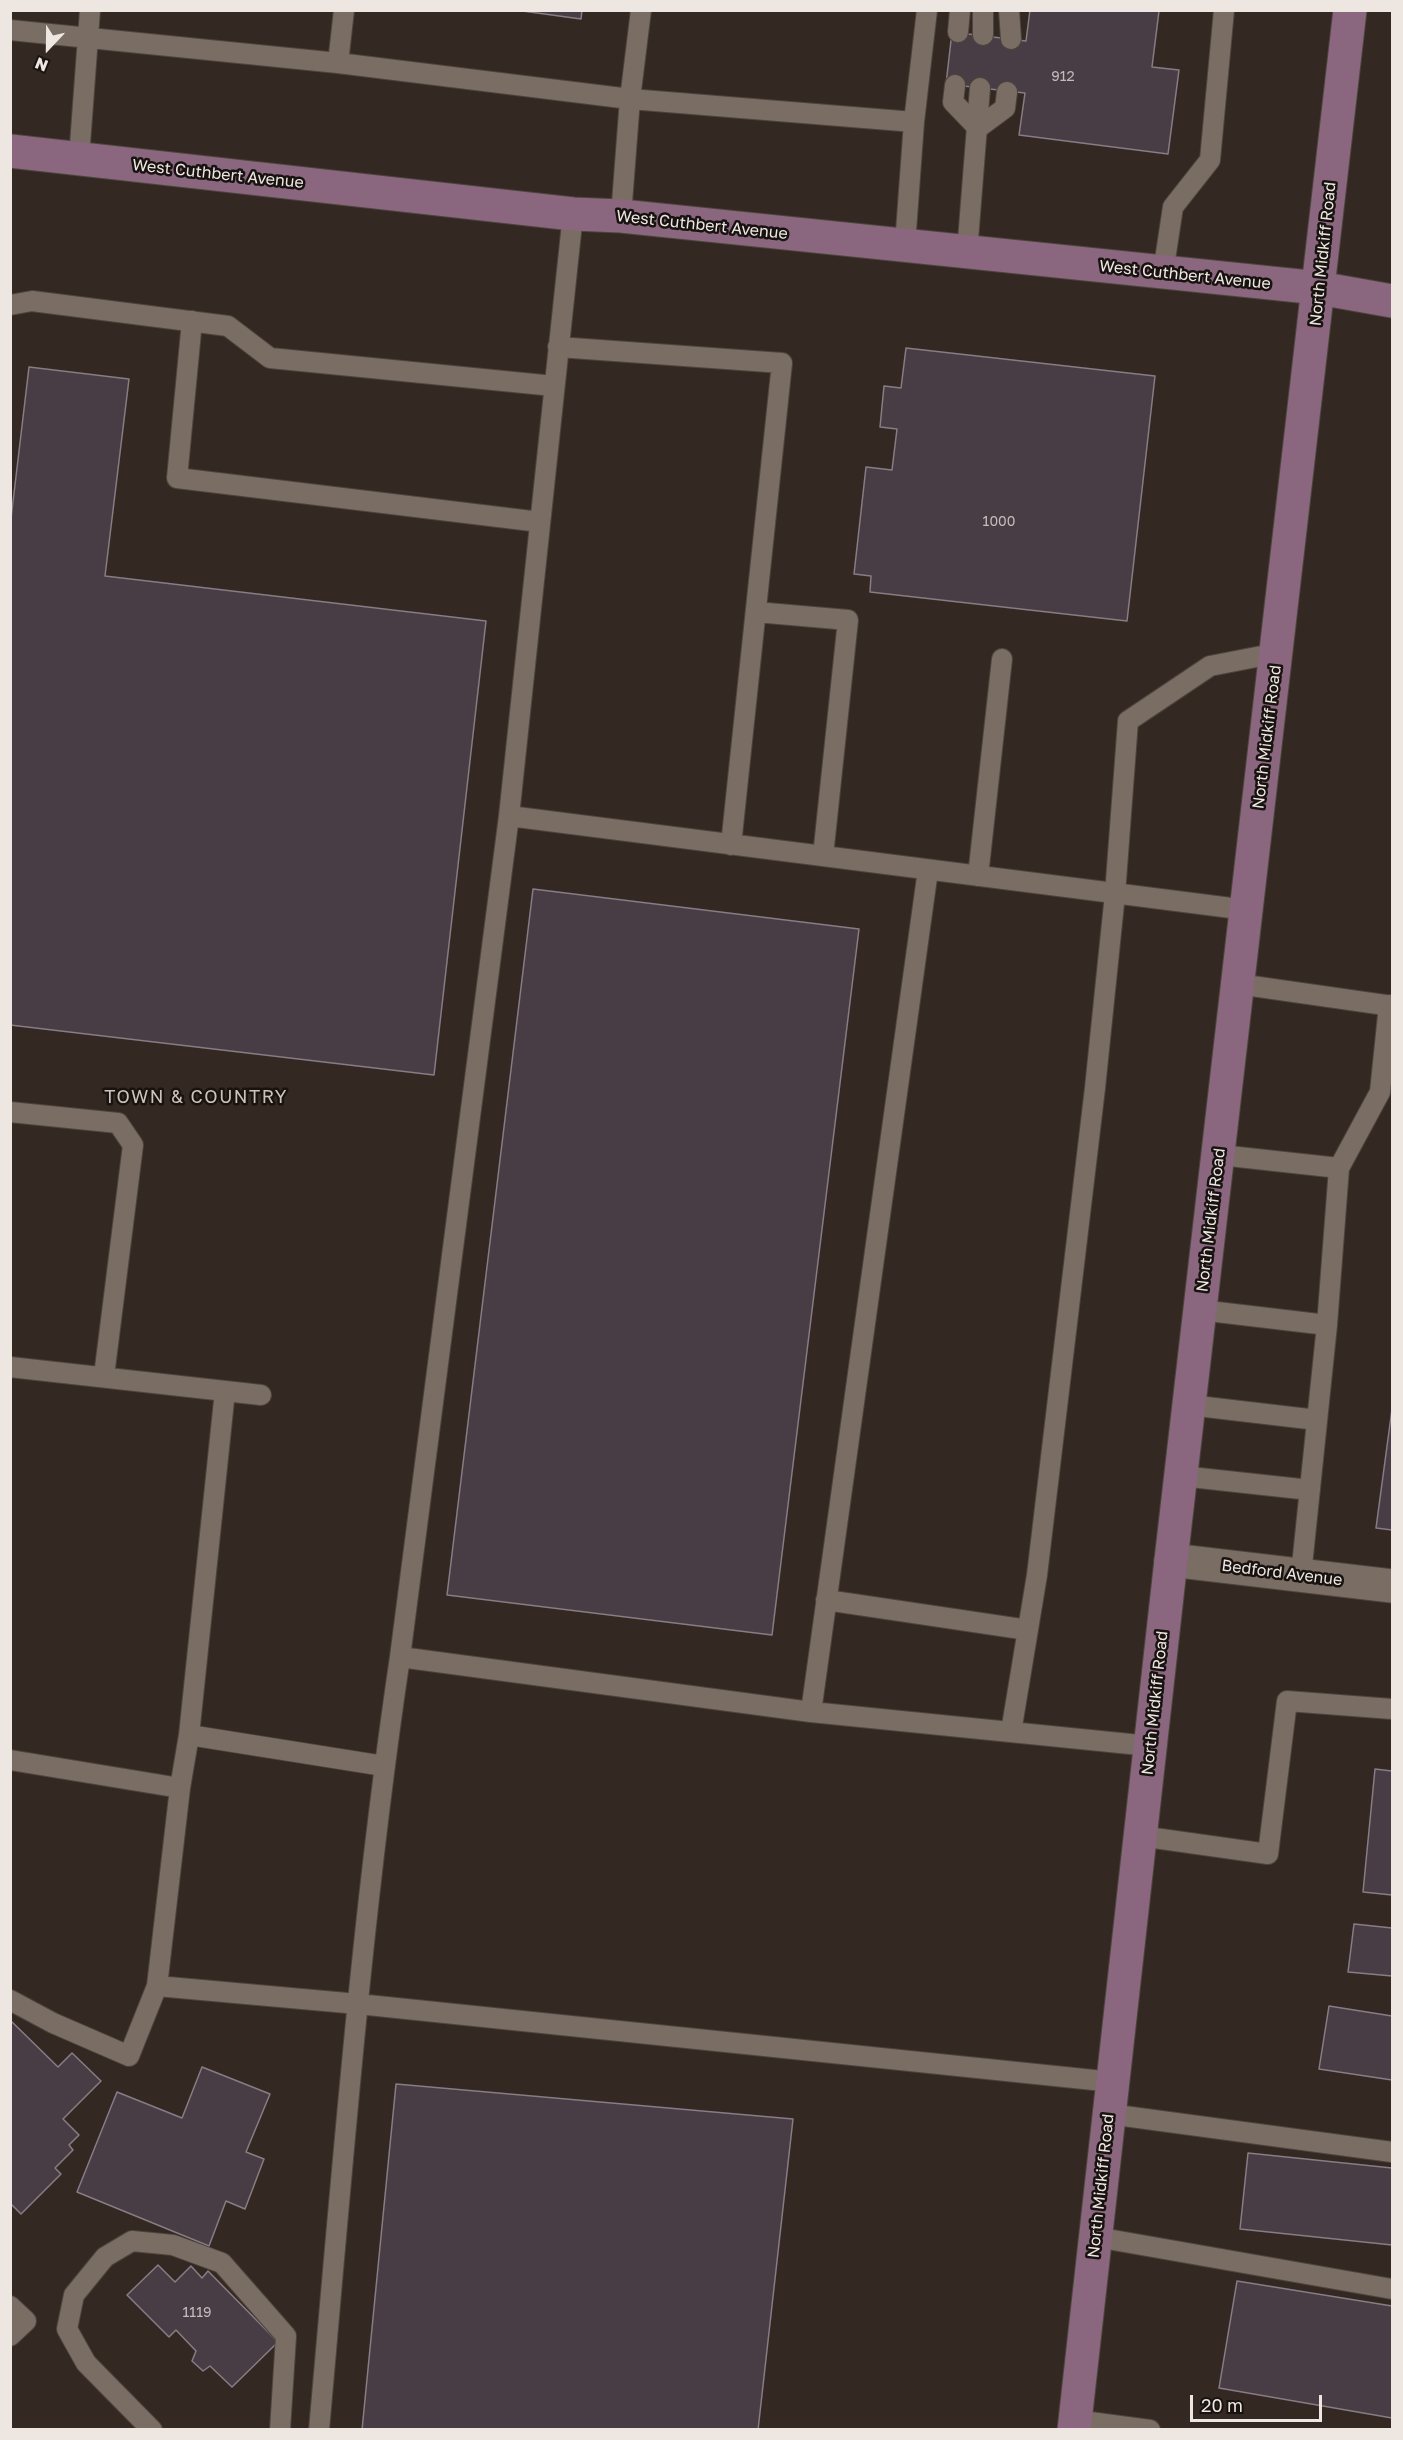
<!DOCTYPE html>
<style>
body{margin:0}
#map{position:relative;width:1403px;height:2440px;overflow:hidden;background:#342922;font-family:"Golos Text",sans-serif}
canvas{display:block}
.frame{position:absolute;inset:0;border:12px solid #ede6e1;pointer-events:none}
.north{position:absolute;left:18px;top:18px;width:60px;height:60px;-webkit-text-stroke:4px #181310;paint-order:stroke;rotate:202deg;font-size:16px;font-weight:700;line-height:24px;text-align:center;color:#ede6e1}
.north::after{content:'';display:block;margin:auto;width:21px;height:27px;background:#ede6e1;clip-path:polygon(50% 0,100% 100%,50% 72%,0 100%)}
.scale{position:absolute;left:1190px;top:2395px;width:132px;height:27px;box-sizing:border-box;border:3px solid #ede6e1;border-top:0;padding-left:8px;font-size:18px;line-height:21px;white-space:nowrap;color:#ede6e1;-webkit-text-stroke:4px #181310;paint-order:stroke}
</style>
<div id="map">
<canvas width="1403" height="2440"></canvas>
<div class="frame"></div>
<div class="north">N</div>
<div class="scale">20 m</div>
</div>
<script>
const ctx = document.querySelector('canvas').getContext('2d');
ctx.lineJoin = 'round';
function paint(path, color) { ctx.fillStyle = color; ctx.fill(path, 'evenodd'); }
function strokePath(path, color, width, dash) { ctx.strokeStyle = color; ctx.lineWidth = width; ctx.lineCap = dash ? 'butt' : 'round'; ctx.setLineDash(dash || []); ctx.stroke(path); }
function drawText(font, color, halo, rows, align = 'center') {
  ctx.font = font + ' "Golos Text",sans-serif'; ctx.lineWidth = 5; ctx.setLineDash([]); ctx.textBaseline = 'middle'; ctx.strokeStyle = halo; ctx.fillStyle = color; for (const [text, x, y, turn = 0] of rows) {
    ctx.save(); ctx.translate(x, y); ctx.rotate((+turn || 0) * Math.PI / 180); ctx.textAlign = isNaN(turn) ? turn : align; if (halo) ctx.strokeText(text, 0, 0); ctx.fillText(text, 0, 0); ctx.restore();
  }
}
const building = new Path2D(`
 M 515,10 L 582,10 L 581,19 Z
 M 1030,10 L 1159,11 L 1152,67 L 1179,70 L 1168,154 L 1019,135 L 1025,93 L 946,84 L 952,32 L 1026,41 Z
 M 906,348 L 1155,376 L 1127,621 L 870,592 L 871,576 L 854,574 L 866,467 L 892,470 L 897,429 L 880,427 L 884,386 L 901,388 Z
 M 29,367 L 129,379 L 105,576 L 486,621 L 434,1075 L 10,1025 L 10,527 Z
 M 533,889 L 859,929 L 772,1635 L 447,1595 Z
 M 1392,1409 L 1392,1530 L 1376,1528 Z
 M 1375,1769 L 1392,1771 L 1392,1895 L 1363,1892 Z
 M 1354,1924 L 1392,1928 L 1392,1976 L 1348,1972 Z
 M 1329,2006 L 1392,2016 L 1392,2080 L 1319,2069 Z
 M 10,2020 L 58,2067 L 72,2053 L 101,2081 L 63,2119 L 79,2135 L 69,2145 L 73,2150 L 55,2168 L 61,2174 L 21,2214 L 10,2203 Z
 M 202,2067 L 270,2094 L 246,2152 L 264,2159 L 245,2209 L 226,2201 L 209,2246 L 77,2192 L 117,2092 L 182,2118 Z
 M 396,2084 L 793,2119 L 758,2430 L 362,2430 Z
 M 1248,2153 L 1392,2168 L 1392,2245 L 1240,2229 Z
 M 158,2265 L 175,2282 L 191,2266 L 202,2278 L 208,2271 L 278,2342 L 232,2387 L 210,2366 L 203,2371 L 192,2361 L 196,2351 L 176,2330 L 169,2337 L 127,2295 Z
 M 1237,2281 L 1392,2306 L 1392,2418 L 1219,2388 Z`);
paint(building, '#483d45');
strokePath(building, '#887c85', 1.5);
const lane = new Path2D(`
 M 641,10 L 630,99 L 914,122 L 905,245
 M 1009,10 L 1011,39
 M 10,30 L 338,63 L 630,99 L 621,216
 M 958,32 L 960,10
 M 983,35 L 983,10
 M 338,63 L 344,10
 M 955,85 L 953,102 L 978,128
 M 914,122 L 927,10
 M 978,128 L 1005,108 L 1007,92
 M 79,158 L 90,10
 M 967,253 L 980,88
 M 1163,273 L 1173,207 L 1210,160 L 1224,10
 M 10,305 L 32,301 L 228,326 L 270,358 L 554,386
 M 192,321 L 177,478 L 540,522
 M 558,347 L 782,363 L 731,845
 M 756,612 L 848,620 L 823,856
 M 509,816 L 1247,910
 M 978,876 L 1002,659
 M 1238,984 L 1392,1006
 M 10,1112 L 118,1123 L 133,1145 L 104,1376
 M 1220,1155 L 1339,1168
 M 1200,1310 L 1327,1325
 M 10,1367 L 261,1395
 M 225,1391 L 189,1735 L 180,1788 L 157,1986 L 358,2004 L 1113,2082
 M 1189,1405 L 1317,1420
 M 1181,1476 L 1310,1490
 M 1301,1575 L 1327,1325 L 1339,1168 L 1380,1092 L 1389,1005
 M 826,1600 L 1028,1630
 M 400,1657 L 811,1712 L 928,870
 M 811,1712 L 1150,1746
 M 1011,1732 L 1037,1575 L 1095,1088 L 1115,894 L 1128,721 L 1210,666 L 1277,653
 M 189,1735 L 384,1766
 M 10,1760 L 180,1788
 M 1140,1836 L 1268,1854 L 1287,1701 L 1392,1709
 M 10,2000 L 53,2023 L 129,2056 L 157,1986
 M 1109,2114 L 1392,2152
 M 1096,2237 L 1392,2289
 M 10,2306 L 26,2321 L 10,2336
 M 1075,2420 L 1150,2430
 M 152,2430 L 86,2363 L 67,2329 L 74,2295 L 105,2257 L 132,2241 L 173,2245 L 222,2263 L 286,2336 L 280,2430
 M 319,2430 C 342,2172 362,1913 400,1657 L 509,816 L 573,214`);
const street = new Path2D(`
 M 1171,1560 L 1392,1586`);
const secondary = new Path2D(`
 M 10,151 L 573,214 L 621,216 L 1319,288 L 1392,301
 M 1074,2430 L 1171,1560 L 1350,10`);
strokePath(lane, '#4d453e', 22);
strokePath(street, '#4d453e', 35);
strokePath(secondary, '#4d453e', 35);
strokePath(lane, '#7a6d64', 20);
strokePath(street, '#7a6d64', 33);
strokePath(secondary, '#8b667f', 33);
drawText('14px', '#c4bcba', null, [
 ["912",1063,77],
 ["1000",999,522],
 ["1119",197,2313]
]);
drawText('16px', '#ede6e1', '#181310', [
 ["West Cuthbert Avenue",218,174,6],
 ["West Cuthbert Avenue",702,225,6],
 ["North Midkiff Road",1323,254,-84],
 ["West Cuthbert Avenue",1185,275,6],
 ["North Midkiff Road",1267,737,-83],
 ["North Midkiff Road",1211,1220,-83],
 ["Bedford Avenue",1282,1573,7],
 ["North Midkiff Road",1155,1703,-84],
 ["North Midkiff Road",1101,2186,-84]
]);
ctx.letterSpacing = '1.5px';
drawText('18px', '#d0c2b9', '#181310', [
 ["TOWN & COUNTRY",196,1097]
]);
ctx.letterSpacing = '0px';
</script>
